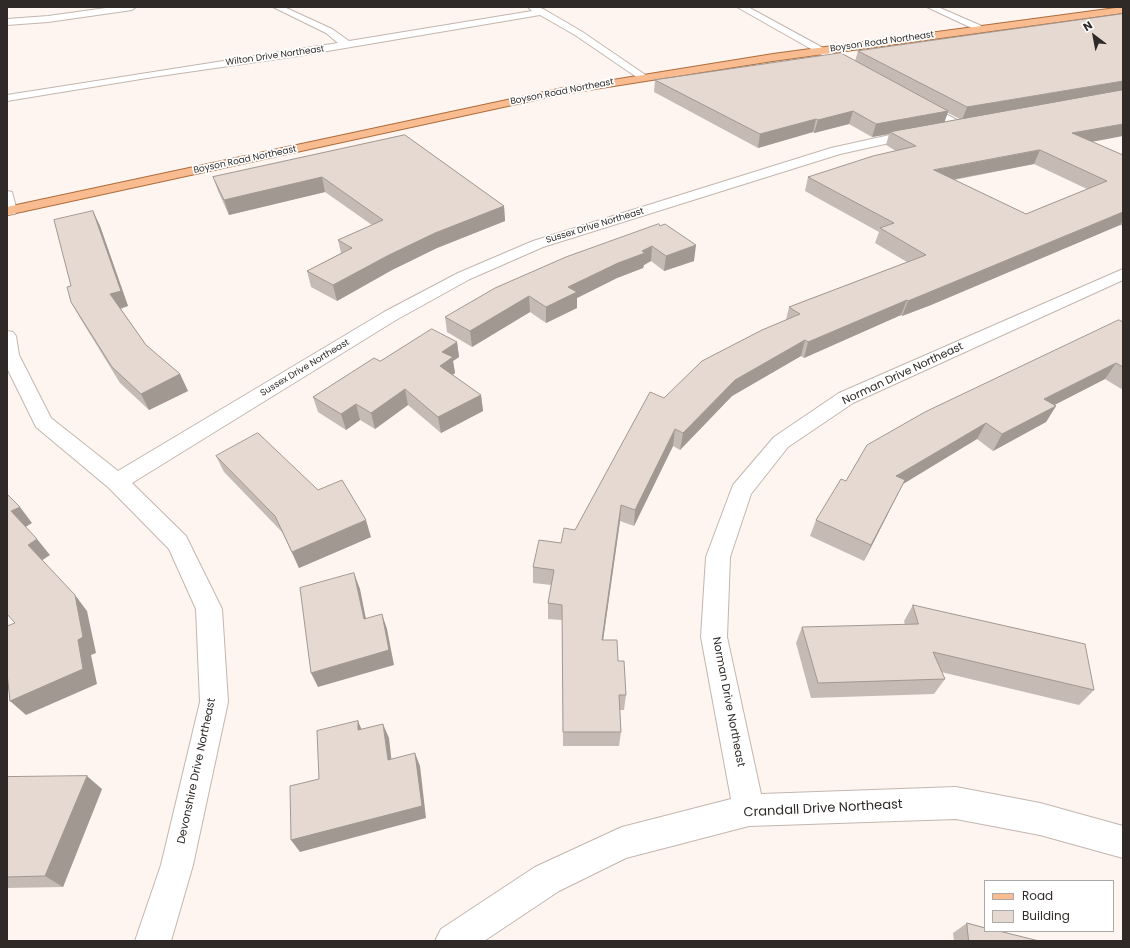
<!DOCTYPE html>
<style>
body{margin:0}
#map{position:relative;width:1130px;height:948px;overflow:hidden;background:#fef5f1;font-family:Poppins,sans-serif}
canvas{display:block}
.frame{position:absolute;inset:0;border:8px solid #2f2a27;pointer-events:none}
.legend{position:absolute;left:984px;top:880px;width:130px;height:52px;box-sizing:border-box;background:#fff;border:1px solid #acaaa9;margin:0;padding:5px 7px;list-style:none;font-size:12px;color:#2f2a27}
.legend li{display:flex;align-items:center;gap:8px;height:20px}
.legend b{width:20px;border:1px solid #acaaa9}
.north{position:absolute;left:1074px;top:16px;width:40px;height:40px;-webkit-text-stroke:3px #fff;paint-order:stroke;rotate:328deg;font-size:11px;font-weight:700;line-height:16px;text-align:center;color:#2f2a27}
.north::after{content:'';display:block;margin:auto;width:14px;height:18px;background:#2f2a27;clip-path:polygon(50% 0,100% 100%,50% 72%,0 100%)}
</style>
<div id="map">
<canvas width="1130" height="948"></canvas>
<div class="frame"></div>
<ul class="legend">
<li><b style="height:5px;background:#f8bc90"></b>Road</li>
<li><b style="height:11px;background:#e6d9d1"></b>Building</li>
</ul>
<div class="north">N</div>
</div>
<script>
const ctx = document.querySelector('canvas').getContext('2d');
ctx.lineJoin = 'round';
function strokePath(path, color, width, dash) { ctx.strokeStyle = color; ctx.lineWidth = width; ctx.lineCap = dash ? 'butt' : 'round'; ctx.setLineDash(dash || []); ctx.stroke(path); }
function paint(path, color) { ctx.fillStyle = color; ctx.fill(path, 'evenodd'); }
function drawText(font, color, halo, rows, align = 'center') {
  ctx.font = font + ' Poppins,sans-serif'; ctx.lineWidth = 3.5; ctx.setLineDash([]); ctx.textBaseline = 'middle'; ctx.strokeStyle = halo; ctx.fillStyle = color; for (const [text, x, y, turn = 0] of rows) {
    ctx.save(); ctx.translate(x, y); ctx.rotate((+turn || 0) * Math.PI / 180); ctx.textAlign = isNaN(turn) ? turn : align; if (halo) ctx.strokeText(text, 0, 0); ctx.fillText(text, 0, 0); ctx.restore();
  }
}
const minor = new Path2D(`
 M 113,7 L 136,7 L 132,10 L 48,22 L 7,25 L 7,19 L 48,16 Z
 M 273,7 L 284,7 L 332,29 L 349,41 L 532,11 L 528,7 L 539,7 L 545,10 L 581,31 L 647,76 L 646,78 L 638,78 L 575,35 L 540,15 L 298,56 L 153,77 L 7,101 L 7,95 L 338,43 L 326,33 Z
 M 737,7 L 748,7 L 858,67 L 859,69 L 858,71 L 850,71 Z
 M 927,7 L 938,7 L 984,27 L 986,29 L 981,32 L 978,31 Z
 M 920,101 L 963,123 L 965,126 L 963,129 L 955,129 L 916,106 L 914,104 L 916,102 Z
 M 917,129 L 921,130 L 923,133 L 921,136 L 840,154 L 543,247 L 470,279 L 396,320 L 132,483 L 186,536 L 222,609 L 228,702 L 193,865 L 171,941 L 135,941 L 161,865 L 200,702 L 196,609 L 169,549 L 109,488 L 36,427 L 7,368 L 7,331 L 13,332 L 16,336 L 19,355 L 51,418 L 118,471 L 384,312 L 458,273 L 533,241 L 831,148 Z
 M 7,191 L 12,192 L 17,211 L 15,214 L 7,215 Z
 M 1123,269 L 1123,280 L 853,403 L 788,447 L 751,494 L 730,557 L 727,637 L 761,794 L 956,787 L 1040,803 L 1123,826 L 1123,858 L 1040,835 L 956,819 L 749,826 L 626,858 L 559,891 L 484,941 L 435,941 L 441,929 L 535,867 L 611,832 L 622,827 L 731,799 L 701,637 L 706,557 L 733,485 L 774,437 L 839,393 Z`);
const major = new Path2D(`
 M 1123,7 L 1123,13 L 773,61 L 563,94 L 7,215 L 7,207 L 563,88 L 773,54 Z`);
strokePath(minor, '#c3b6ae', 2);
strokePath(major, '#af6c3b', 2);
paint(minor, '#fff');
paint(major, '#f8bc90');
paint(new Path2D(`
 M 858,51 L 1092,142 L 1123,155 L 1123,226 L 1120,225 L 931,305 L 902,316 L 901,315 L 804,358 L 801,356 L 732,396 L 680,450 L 673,446 L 634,526 L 620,521 L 603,640 L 618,661 L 626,695 L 624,710 L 620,710 L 621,732 L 619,746 L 563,746 L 562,620 L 548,619 L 548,603 L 551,585 L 533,583 L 533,567 L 561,543 L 575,530 L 664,398 L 786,320 L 789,307 L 907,262 L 875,243 L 879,232 L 805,191 L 808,177 L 896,151 L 886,145 L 889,134 L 872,137 L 849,124 L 814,133 L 813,132 L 758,148 L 654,92 L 655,80 L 855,61 ZM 948,113 L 960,119 L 944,122 ZM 1034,164 L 1087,189 L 1026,214 L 954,180 Z
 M 405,135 L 504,206 L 505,221 L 437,248 L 392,270 L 337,301 L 311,287 L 307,271 L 341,253 L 338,240 L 372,225 L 325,192 L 229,215 L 218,191 L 213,177 Z
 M 93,211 L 100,226 L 128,306 L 121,309 L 146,345 L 180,374 L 188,391 L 149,410 L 120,383 L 80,318 L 71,302 L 71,286 Z
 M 660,226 L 694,261 L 664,271 L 651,261 L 644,265 L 643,268 L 617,278 L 577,298 L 577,308 L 546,323 L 530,312 L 472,347 L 447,332 L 445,317 Z
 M 1123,322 L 1123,390 L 1105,379 L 1054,405 L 1056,406 L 1046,422 L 993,451 L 977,439 L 903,484 L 864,561 L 810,536 L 816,520 L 846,481 Z
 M 457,342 L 459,357 L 453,361 L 455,373 L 453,375 L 481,395 L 483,411 L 441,433 L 408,405 L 375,429 L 360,420 L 346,430 L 318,412 L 313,397 L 380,361 Z
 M 216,456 L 318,490 L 371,537 L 299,568 L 282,532 L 224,472 Z
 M 913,605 L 1094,690 L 1079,705 L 941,672 L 945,679 L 934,694 L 811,698 L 796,643 L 802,627 L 905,625 L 904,621 Z
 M 7,777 L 102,789 L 63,887 L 7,888 Z
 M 967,923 L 1039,941 L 954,941 L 953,933 Z`), '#c6bbb4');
paint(new Path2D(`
 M 1123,81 L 1123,92 L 962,120 L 967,107 Z
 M 853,111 L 849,124 L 814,133 L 818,120 Z
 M 948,111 L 944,124 L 890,132 L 889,134 L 872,137 L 876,124 Z
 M 816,119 L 813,132 L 758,148 L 760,134 Z
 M 1123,124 L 1123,136 L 1065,147 L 1072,133 Z
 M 1040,150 L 1034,164 L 929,184 L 934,170 Z
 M 322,177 L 325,192 L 229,215 L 224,200 Z
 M 504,206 L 505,221 L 437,248 L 392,270 L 337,301 L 333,285 L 389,255 L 435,233 Z
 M 93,211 L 100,226 L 128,306 L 118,309 L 110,294 Z
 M 1123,212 L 1123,220 L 1120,225 L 931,305 L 902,316 L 908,301 Z
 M 696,245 L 694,261 L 664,271 L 666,256 Z
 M 652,246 L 651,261 L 644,265 L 643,268 L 617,278 L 577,298 L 577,308 L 546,323 L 546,307 L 568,287 Z
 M 529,296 L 530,312 L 472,347 L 470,331 Z
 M 907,300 L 901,315 L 804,358 L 808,342 Z
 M 805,340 L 801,356 L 732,396 L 680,450 L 683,433 L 735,380 Z
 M 457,342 L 459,357 L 453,361 L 455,373 L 443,381 L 440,366 L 442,352 Z
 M 1116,363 L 1105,379 L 1035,415 L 1044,399 Z
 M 180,374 L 188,391 L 149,410 L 141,394 Z
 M 405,389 L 408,405 L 375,429 L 371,413 Z
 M 481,395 L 483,411 L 441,433 L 438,417 Z
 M 356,404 L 360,420 L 346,430 L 341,414 Z
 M 1056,406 L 1046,422 L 993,451 L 1002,434 Z
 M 986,423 L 977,439 L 903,484 L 864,561 L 871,545 L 896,476 Z
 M 675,429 L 673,446 L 634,526 L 635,510 Z
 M 621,505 L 620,521 L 601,655 L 602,640 Z
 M 20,507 L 32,523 L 24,528 L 11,511 Z
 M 366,520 L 371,537 L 299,568 L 292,552 Z
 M 37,539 L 50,555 L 41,561 L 28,545 Z
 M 354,573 L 360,589 L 369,634 L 364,619 Z
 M 75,595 L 87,611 L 96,653 L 91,655 L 97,684 L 26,715 L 10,701 L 78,640 Z
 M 382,614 L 387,629 L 394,665 L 318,687 L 311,673 Z
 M 358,721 L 364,735 L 358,730 Z
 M 383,724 L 389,738 L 393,773 L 388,760 Z
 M 415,753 L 420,766 L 426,818 L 300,852 L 291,840 Z
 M 87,776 L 102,789 L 63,887 L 45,876 Z`), '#a19892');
const building = new Path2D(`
 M 1123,14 L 1123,81 L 967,107 L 858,51 Z
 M 841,53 L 948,111 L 876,124 L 853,111 L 818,120 L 816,119 L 760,134 L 655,80 Z
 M 1123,90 L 1123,124 L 1072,133 L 1123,155 L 1123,212 L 937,289 L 908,301 L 907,300 L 808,342 L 805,340 L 735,380 L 683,433 L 675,429 L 635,510 L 621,505 L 602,640 L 617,640 L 618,661 L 624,661 L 626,695 L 619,695 L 621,732 L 563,732 L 562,605 L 548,603 L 554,570 L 533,567 L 539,540 L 561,543 L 564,528 L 575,530 L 650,392 L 664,398 L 702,361 L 762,330 L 800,314 L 789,307 L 926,255 L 880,228 L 894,223 L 808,177 L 873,156 L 916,146 L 890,132 ZM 1040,150 L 1107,181 L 1026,214 L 934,170 Z
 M 405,135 L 504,206 L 435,233 L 389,255 L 333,285 L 307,271 L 352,248 L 338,240 L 383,220 L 322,177 L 224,200 L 213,177 Z
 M 93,211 L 121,291 L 110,294 L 146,345 L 180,374 L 141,394 L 112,367 L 71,302 L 67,287 L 71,286 L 54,220 Z
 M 659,224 L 660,226 L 665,224 L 696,245 L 666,256 L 652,246 L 642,251 L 645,253 L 618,263 L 568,287 L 577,292 L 546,307 L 529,296 L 470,331 L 445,317 L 495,288 L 566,257 Z
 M 1119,320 L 1123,322 L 1123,367 L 1116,363 L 1044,399 L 1056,406 L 1002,434 L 986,423 L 896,476 L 905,480 L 871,545 L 816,520 L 841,479 L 846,481 L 867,445 L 925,412 Z
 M 432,329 L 457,342 L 442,352 L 453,357 L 440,366 L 481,395 L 438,417 L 405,389 L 371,413 L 356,404 L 341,414 L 313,397 L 374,358 L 380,361 Z
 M 258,433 L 318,490 L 342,480 L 366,520 L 292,552 L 275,516 L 216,456 Z
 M 7,494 L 20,507 L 11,511 L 37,539 L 28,545 L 75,595 L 83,637 L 78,640 L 83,669 L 10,701 L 7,673 L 7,626 L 15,623 L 7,614 Z
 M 354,573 L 364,619 L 382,614 L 389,650 L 311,673 L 300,588 Z
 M 913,605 L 1085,644 L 1094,690 L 933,652 L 945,679 L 818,683 L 802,627 L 918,624 Z
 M 358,721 L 358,730 L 383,724 L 388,760 L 415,753 L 422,806 L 291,840 L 290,786 L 319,779 L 317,731 Z
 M 87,776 L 45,876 L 7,877 L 7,777 Z
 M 967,923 L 985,928 L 985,931 L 999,931 L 1039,941 L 969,941 Z`);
paint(building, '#e6d9d1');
strokePath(building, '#a19892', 1);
drawText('9px', '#2f2a27', '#fff', [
 ["Boyson Road Northeast",882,42,-8],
 ["Wilton Drive Northeast",275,56,-8],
 ["Boyson Road Northeast",562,92,-11],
 ["Boyson Road Northeast",245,160,-12],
 ["Sussex Drive Northeast",595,226,-17],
 ["Sussex Drive Northeast",305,368,-31]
]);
drawText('11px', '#2f2a27', '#fff', [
 ["Norman Drive Northeast",903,374,-25],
 ["Norman Drive Northeast",728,702,79],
 ["Devonshire Drive Northeast",197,771,-78]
]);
drawText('13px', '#2f2a27', '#fff', [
 ["Crandall Drive Northeast",823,809,-3]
]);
</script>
